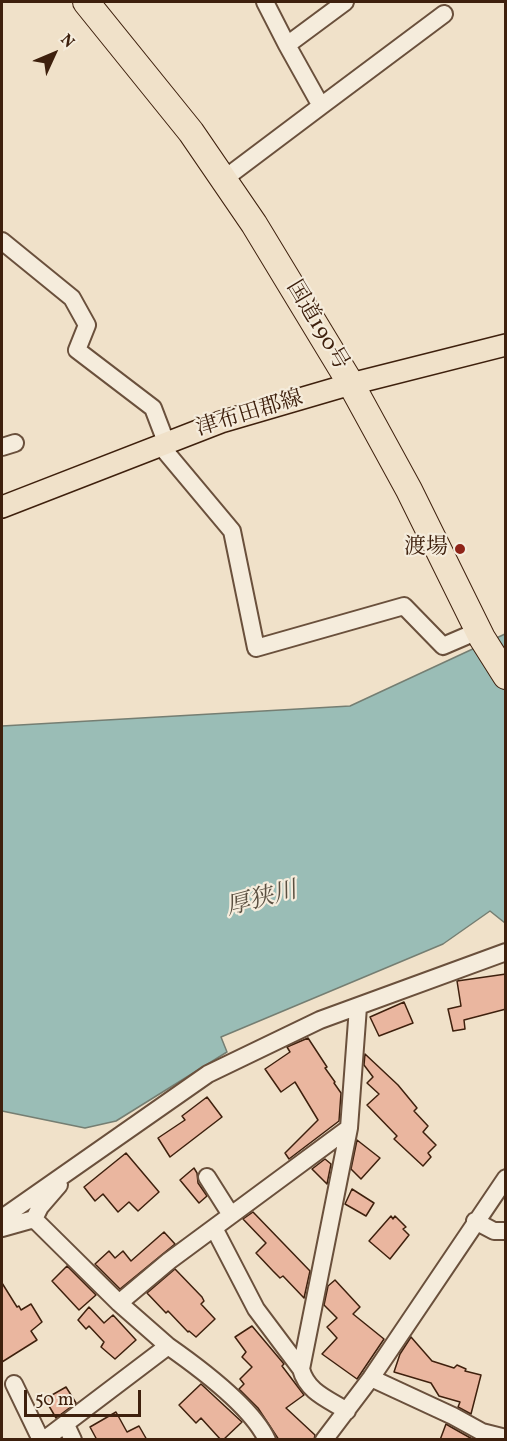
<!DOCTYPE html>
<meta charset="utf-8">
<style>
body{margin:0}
#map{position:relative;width:507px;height:1441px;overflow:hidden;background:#f0e1c9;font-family:Vollkorn,serif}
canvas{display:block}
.frame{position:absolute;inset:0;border:3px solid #3e200d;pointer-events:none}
.north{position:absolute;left:24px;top:24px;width:60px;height:60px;-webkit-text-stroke:4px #f5ecdc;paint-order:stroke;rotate:46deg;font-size:16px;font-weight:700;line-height:24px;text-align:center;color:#3e200d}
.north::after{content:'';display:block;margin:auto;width:21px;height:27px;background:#3e200d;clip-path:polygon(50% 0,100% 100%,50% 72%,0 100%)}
.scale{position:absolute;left:24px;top:1390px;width:117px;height:27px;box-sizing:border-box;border:3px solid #3e200d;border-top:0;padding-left:8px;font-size:18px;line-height:21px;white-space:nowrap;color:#3e200d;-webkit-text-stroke:4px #f5ecdc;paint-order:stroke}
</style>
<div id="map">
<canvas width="507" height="1441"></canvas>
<div class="frame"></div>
<div class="north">N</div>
<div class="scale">50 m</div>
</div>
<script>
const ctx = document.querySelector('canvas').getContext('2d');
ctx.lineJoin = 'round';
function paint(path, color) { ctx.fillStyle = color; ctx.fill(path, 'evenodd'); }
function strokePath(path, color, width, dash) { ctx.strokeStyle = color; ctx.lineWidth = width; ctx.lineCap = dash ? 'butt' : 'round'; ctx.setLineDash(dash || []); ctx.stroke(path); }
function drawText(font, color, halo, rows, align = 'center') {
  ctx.font = font + ' Vollkorn,"Noto Serif JP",serif'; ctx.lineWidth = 4.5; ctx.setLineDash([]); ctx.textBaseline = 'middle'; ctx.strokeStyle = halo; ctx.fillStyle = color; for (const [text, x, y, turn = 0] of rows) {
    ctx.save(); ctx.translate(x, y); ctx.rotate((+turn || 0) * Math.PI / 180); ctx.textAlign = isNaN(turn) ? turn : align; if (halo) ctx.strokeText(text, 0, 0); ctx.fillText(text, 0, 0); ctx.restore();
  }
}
const water = new Path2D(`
 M 505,634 L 505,923 L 490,911 L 443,944 L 221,1037 L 227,1052 L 116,1121 L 85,1128 L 2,1111 L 2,726 L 350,706 Z`);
paint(water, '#9abdb6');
strokePath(water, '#757e72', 1.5);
const building = new Path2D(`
 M 506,974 L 506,1009 L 464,1020 L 465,1029 L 453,1031 L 448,1009 L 461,1006 L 457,981 Z
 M 404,1002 L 413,1023 L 379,1036 L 370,1017 Z
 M 308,1038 L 327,1067 L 325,1068 L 335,1082 L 334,1083 L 341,1093 L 339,1121 L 289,1159 L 285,1153 L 318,1120 L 295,1082 L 281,1092 L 265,1069 L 290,1052 L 287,1047 Z
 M 365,1054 L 398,1085 L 417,1108 L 414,1111 L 428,1126 L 423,1132 L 436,1145 L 428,1153 L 431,1157 L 423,1166 L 394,1139 L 397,1136 L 367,1105 L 379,1094 L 367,1083 L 373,1077 L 364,1065 Z
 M 207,1097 L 222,1117 L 170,1157 L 158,1138 L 185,1120 L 182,1116 Z
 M 357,1140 L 380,1158 L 361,1179 L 351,1169 Z
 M 126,1153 L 159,1192 L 138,1211 L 129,1202 L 118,1212 L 103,1194 L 95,1201 L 84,1187 Z
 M 325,1159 L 331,1164 L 327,1184 L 312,1169 Z
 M 194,1168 L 197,1173 L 198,1183 L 207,1196 L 199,1203 L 180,1180 Z
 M 352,1189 L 374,1203 L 366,1216 L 345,1204 Z
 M 253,1212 L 310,1271 L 304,1298 L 283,1276 L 280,1278 L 273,1271 L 256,1253 L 266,1243 L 243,1219 Z
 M 391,1216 L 393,1219 L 395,1216 L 406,1227 L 403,1229 L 409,1235 L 390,1259 L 369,1241 Z
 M 164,1232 L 175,1244 L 120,1289 L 95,1264 L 109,1251 L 115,1258 L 123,1251 L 131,1261 Z
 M 67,1266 L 96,1295 L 79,1310 L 52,1281 Z
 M 175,1269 L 202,1297 L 204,1301 L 201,1304 L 215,1319 L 196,1337 L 189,1331 L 188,1332 L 168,1311 L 166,1313 L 147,1293 Z
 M 335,1280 L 360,1307 L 353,1314 L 384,1339 L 357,1379 L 322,1354 L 337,1338 L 327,1327 L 337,1318 L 324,1305 L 328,1286 Z
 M 2,1283 L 17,1307 L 19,1306 L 21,1310 L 31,1304 L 42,1322 L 31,1331 L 37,1340 L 2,1362 Z
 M 89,1307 L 104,1323 L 113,1315 L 136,1340 L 115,1359 L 101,1347 L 104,1342 L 89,1326 L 86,1329 L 78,1320 Z
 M 252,1326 L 284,1364 L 282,1366 L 304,1395 L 286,1408 L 315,1435 L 314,1440 L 279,1440 L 258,1408 L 239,1389 L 244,1384 L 240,1379 L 252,1367 L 242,1357 L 246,1352 L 235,1337 Z
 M 411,1337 L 432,1361 L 454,1368 L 457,1365 L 466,1369 L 465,1371 L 481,1375 L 471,1414 L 458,1407 L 460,1402 L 439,1396 L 431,1383 L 394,1372 L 400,1354 Z
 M 201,1384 L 242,1422 L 223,1440 L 221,1440 L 201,1418 L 196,1423 L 179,1405 Z
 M 66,1387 L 76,1403 L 56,1418 L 45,1399 Z
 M 116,1412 L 127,1432 L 139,1426 L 147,1440 L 97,1440 L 90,1427 Z
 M 446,1424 L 451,1427 L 474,1440 L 440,1440 Z`);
paint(building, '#eab69f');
strokePath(building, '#3e200d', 1.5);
const minor = new Path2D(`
 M 265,2 L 287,45
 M 321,106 L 444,14
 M 224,179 L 321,106 L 287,45 L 345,2
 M 2,241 L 72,298 L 87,325 L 77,350 L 153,408 L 166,442
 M 160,445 L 232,531 L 256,648 L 404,606 L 443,646 L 478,631
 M 2,447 L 15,443
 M 207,1177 L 231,1215
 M 59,1185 L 40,1207 L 34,1219 L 119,1303 L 168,1346
 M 2,1218 L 208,1074 L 320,1020 L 506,952
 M 475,1221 L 494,1231 L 506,1231
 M 2,1228 L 34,1219
 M 214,1228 L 256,1309 L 301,1369
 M 119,1303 L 169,1261 L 349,1128
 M 371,1378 L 453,1416 L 482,1432 L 506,1438
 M 14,1384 L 41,1440
 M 347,1411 C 328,1399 307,1392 301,1369 L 349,1128 L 358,1007
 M 66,1425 L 73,1440
 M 44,1440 L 168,1346 C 198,1367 252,1407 267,1440
 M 324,1440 L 371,1378 L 506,1178`);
const major = new Path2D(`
 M 2,507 L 221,422 L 351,384 L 506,345`);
const highway = new Path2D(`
 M 86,2 L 191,132 L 254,224 L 351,384 L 409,490 L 482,638 L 506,676`);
strokePath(minor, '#6a503c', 20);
strokePath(major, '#3e200d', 24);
strokePath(highway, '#3e200d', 28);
strokePath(minor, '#f5ecdc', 16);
strokePath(major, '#f0e1c9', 21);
strokePath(highway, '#f0e1c9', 26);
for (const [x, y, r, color] of [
 [460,549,6,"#8f2418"]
]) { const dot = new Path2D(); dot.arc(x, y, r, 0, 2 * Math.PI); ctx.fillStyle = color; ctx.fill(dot); strokePath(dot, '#f5ecdc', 2); }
drawText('22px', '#3e200d', '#f5ecdc', [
 ["国道190号",316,326,59],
 ["津布田郡線",250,415,-17]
]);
drawText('22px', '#3e200d', '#f5ecdc', [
 ["渡場",448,549]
], 'right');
drawText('italic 24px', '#5a4f40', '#f5ecdc', [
 ["厚狭川",262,901,-15]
]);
</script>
